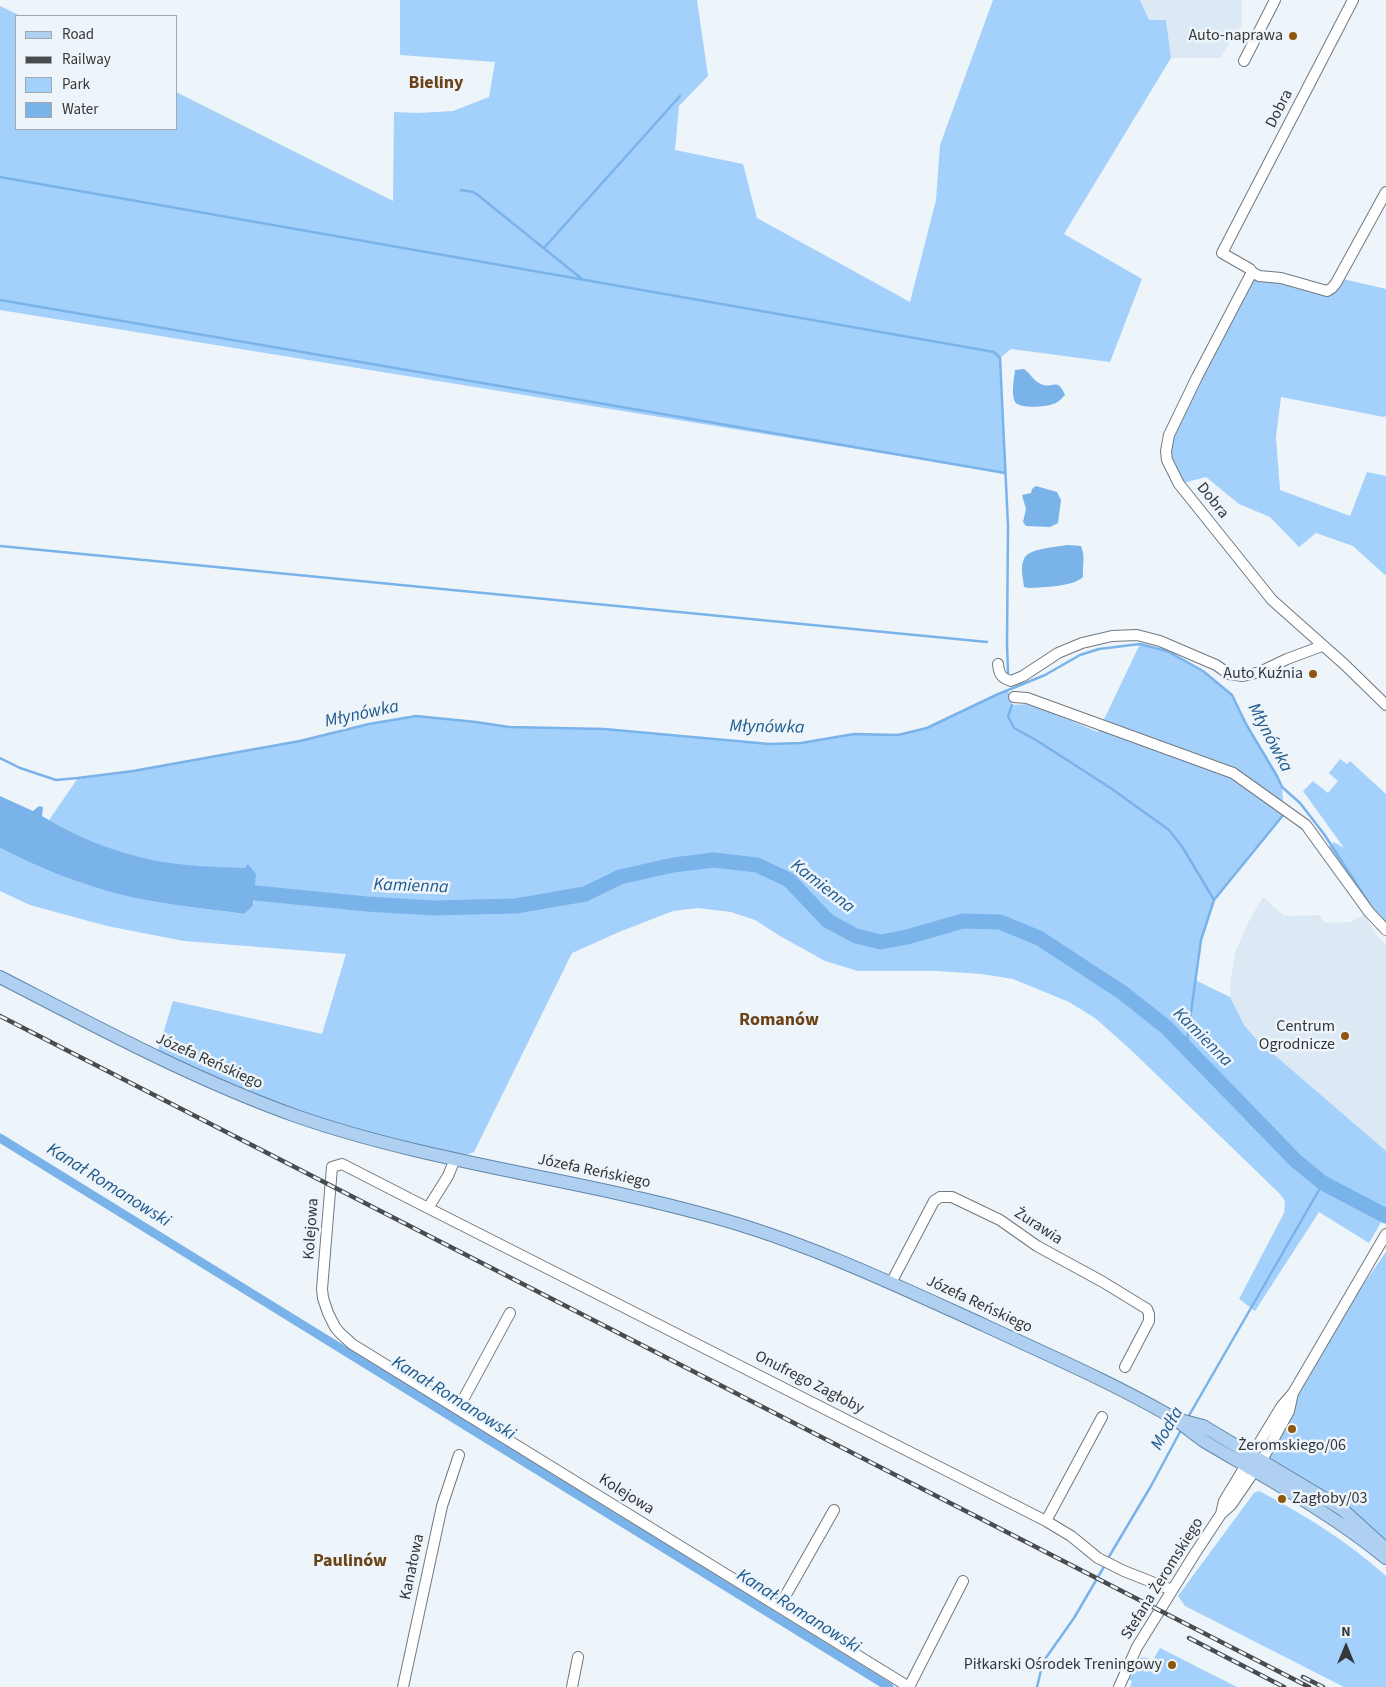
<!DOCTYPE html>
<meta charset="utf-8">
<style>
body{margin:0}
#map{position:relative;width:1386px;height:1687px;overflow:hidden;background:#edf4fa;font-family:"Source Sans 3",sans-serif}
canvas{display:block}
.legend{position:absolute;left:15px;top:15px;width:162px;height:115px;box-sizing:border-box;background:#edf4fa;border:1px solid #a3a8ad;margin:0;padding:6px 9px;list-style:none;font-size:15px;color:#343739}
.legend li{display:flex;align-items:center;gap:10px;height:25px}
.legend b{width:25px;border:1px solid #a3a8ad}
.north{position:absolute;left:1321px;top:1622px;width:50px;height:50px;-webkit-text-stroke:4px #edf4fa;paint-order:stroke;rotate:0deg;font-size:14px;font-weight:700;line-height:20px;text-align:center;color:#343739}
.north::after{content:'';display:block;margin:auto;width:18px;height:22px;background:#343739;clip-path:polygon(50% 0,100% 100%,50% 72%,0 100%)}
</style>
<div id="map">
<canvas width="1386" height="1687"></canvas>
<ul class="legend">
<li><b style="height:6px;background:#afd0f0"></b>Road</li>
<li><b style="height:6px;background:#484c4e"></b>Railway</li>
<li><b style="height:14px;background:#a4d0fc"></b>Park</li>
<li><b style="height:14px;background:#7ab3ea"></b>Water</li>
</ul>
<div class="north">N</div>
</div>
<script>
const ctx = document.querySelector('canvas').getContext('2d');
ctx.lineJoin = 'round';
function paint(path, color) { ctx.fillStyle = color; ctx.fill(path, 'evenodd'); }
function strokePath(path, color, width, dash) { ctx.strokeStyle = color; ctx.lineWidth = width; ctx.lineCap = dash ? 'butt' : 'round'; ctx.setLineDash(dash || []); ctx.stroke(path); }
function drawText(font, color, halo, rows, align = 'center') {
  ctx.font = font + ' "Source Sans 3",sans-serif'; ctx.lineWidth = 5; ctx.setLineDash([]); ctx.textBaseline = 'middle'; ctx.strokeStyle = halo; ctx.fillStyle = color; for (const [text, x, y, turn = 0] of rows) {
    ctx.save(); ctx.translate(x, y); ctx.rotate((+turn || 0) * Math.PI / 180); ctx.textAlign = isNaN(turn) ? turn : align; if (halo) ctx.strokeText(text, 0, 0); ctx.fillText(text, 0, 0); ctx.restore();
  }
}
paint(new Path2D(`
 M 1140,0 L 1242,0 L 1242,25 L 1220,58 L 1171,58 L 1166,20 L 1149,20 Z
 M 1263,897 L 1284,916 L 1319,915 L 1325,923 L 1351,922 L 1364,914 L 1376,935 L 1386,944 L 1386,1151 L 1256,1039 L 1244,1025 L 1234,1008 L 1230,997 L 1230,986 L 1235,953 L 1249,921 Z`), '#dce8f4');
paint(new Path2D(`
 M 400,0 L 697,0 L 708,76 L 679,106 L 675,150 L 743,164 L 757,218 L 910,302 L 936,200 L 940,145 L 993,0 L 1140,0 L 1149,20 L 1166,20 L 1171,58 L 1064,234 L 1142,279 L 1110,362 L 1011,349 L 1000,358 L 1005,473 L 0,310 L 0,6 L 21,16 L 16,16 L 16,129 L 176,129 L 176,92 L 393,201 L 394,112 L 418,113 L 453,111 L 489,97 L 495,62 L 400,55 Z
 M 1252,272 L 1327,291 L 1339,278 L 1386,289 L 1386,416 L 1384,417 L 1281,397 L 1276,437 L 1280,490 L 1350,516 L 1367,472 L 1386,476 L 1386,574 L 1385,575 L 1353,546 L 1316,533 L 1299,547 L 1270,517 L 1239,504 L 1206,477 L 1179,484 L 1169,467 L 1169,435 Z
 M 1140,644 L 1167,651 L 1203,671 L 1232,695 L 1246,724 L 1277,776 L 1282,787 L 1284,814 L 1214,900 L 1201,940 L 1195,980 L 1230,997 L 1244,1025 L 1256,1039 L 1386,1151 L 1386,1214 L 1369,1243 L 1319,1212 L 1255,1311 L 1239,1299 L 1284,1213 L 1285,1201 L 1280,1194 L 1131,1050 L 1095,1018 L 1069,1002 L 1013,979 L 982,974 L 936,971 L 858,971 L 825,961 L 780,936 L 755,920 L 731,912 L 698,908 L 673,911 L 619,932 L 572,953 L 474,1152 L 455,1159 L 366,1138 L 156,1057 L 173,1001 L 322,1034 L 346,954 L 184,941 L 107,926 L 30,905 L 0,891 L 0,848 C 39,868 79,884 122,895 C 162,905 204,908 244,914 L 253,906 L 257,892 L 156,884 L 36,839 L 78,778 L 133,771 L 300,741 L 369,724 L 416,716 L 476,722 L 509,727 L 604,729 L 769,744 L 801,743 L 854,734 L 898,735 L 927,728 L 1007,691 L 1011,694 L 1012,705 L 1031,704 L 1098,732 Z
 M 1340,759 L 1347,764 L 1350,761 L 1386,794 L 1386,924 L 1378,917 L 1352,877 L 1328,848 L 1334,842 L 1344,848 L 1303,791 L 1313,781 L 1328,793 L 1338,781 L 1329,773 Z
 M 1386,1252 L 1386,1549 L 1381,1544 L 1262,1460 L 1351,1302 Z
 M 1259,1491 C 1305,1515 1347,1541 1386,1576 L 1386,1687 L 1344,1687 L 1185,1606 L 1178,1596 L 1254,1493 Z
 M 1160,1648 L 1237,1687 L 1130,1687 L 1132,1681 L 1128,1679 C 1134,1666 1136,1651 1153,1660 Z`), '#a4d0fc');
paint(new Path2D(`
 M 1024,369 C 1030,373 1033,380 1039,383 C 1052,391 1057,375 1065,395 C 1062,398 1058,403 1053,404 C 1046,407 1020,409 1015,402 C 1011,394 1014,379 1015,370 Z
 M 1036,486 L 1057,492 L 1061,500 L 1058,523 L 1050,527 L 1026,526 L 1023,522 L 1026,509 L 1022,495 L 1031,493 L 1032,489 Z
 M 1068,545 L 1081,546 C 1086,559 1082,564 1083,577 C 1073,587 1043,587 1029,588 L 1024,587 C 1023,578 1020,567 1024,559 C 1028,548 1057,547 1068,545 Z
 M 0,796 L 33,811 L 39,806 L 43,807 L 42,816 C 84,842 137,861 187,865 C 207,867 226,867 245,868 L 248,864 L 256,874 L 253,906 L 244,914 C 204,908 162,905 122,895 C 79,884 39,868 0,848 Z`), '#7ab3ea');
strokePath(new Path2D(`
 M 0,177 L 994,352 L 1000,358 L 1008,526 L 1007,644 L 1008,673
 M 461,190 L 473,192 L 479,196 L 582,279
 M 544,248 L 680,96
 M 0,300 L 1005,473
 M 0,546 L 987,642
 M 1012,705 L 1008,716 L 1014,728 L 1036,740 L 1112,789 L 1169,830 L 1183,848 L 1214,900 L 1284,814
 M 0,758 L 20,768 L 56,780 L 78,778 L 133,771 L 300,741 L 369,724 L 416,716 L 476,722 L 509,727 L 604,729 L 769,744 L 801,743 L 854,734 L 898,735 L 927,728 L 996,695 L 1045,675 L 1080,655 L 1099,649 L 1140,644 L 1167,651 L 1203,671 L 1232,695 L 1246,724 L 1277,776 L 1282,787 L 1300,803 L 1324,834 L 1374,911
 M 1186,1048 L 1201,940 L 1214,900
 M 1187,1419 L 1323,1183
 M 1107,1560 L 1151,1486 L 1181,1430
 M 1037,1687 L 1043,1662 L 1074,1618 L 1105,1565`), '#7ab3ea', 2.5);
strokePath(new Path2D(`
 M 0,1138 L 889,1687`), '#7ab3ea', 9);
strokePath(new Path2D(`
 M 235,891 L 367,904 L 433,908 L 516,906 L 585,894 L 620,877 L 673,865 L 714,860 L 757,865 L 789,880 L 828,921 L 856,936 L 881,942 L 907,937 L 963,921 L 1000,922 L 1039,938 L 1123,993 L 1166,1027 L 1296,1161 L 1323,1183 L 1386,1216`), '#7ab3ea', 15);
const minor = new Path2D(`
 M 1353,0 L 1222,253 L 1250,269 L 1252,272 L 1259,276 L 1281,278 L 1327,291 L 1332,288 L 1336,283 L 1386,192
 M 1244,61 L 1275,0
 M 1252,272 L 1197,377 L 1169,435 L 1166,451 L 1167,460 L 1179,484 L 1272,600 L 1344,664 L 1386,705
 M 998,664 C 999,674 1001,678 1011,681 L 1023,676 L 1058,653 L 1082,643 L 1112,636 L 1137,635 L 1160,641 L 1216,665 L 1229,674 L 1243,676 L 1260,672 L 1287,659 L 1322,646
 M 1014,697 L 1027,698 L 1233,773 L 1306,825 L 1369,912 L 1386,930
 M 455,1159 L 448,1176 L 428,1208 L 342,1164 L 332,1167 L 322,1289 L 323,1298 L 328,1313 L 335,1327 L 340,1333 L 352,1344 L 909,1687
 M 428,1208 L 1046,1521 L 1071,1536 L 1098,1558 L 1124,1571 L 1172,1590
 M 891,1283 L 934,1201 L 940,1197 L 952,1197 L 1000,1220 L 1037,1246 L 1103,1282 L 1147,1309 L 1149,1314 L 1149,1321 L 1125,1367
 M 458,1409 L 510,1313
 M 1221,1514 L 1224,1501 L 1281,1407 L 1293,1393 L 1386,1234
 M 1046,1521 L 1102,1417
 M 779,1607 L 834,1510
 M 403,1687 L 442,1506 L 459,1455
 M 572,1687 L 578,1657
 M 909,1687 L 963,1581
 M 1119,1687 L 1137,1647 L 1194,1555 L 1221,1514 L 1231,1505 L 1262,1460 L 1289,1411 L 1293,1393`);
const major = new Path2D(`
 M 0,977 C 97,1027 193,1079 296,1116 C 431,1163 574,1178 710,1216 C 806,1242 896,1285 986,1326 C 1048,1355 1111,1382 1170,1416 C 1183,1424 1194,1435 1207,1443 C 1268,1479 1331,1513 1386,1558
 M 1180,1420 L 1203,1426 L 1322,1497 L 1343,1510 L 1384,1547`);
strokePath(minor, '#72787e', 12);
strokePath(major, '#6186a9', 14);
strokePath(minor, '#fff', 10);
strokePath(major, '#afd0f0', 12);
const rail = new Path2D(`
 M 0,1016 L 1309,1687
 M 1189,1638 L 1284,1687
 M 1303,1677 L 1323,1687`);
strokePath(rail, '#484c4e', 4.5);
strokePath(rail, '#edf4fa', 2.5, [8]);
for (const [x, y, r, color] of [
 [1293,36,5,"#8e560f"],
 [1313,674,5,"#8e560f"],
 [1345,1036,5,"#8e560f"],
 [1292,1429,5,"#8e560f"],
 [1282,1499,5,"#8e560f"],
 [1172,1665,5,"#8e560f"]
]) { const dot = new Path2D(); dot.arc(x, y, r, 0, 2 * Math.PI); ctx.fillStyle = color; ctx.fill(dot); strokePath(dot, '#edf4fa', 2); }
drawText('16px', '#343739', '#edf4fa', [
 ["Auto-naprawa",1283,36],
 ["Auto Kuźnia",1303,674],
 ["Centrum",1335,1027],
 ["Ogrodnicze",1335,1045],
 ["Żeromskiego/06",1292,1446,"center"],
 ["Zagłoby/03",1292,1499,"left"],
 ["Piłkarski Ośrodek Treningowy",1162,1665]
], 'right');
drawText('16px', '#343739', '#edf4fa', [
 ["Dobra",1280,109,-63],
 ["Dobra",1212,501,51],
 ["Józefa Reńskiego",209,1062,24],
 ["Józefa Reńskiego",594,1172,12],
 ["Żurawia",1038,1227,33],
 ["Kolejowa",312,1229,-86],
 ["Józefa Reńskiego",979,1305,25],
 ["Onufrego Zagłoby",809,1383,27],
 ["Kolejowa",626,1495,32],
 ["Kanałowa",413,1567,-78],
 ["Stefana Żeromskiego",1163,1579,-58]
]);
drawText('bold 18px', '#6a4216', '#edf4fa', [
 ["Bieliny",436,84],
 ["Romanów",779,1021],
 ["Paulinów",350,1562]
]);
drawText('italic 18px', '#1f5a8e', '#edf4fa', [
 ["Młynówka",362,715,-12],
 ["Młynówka",767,728,1],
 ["Młynówka",1269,738,62],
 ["Kamienna",411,887,2],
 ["Kamienna",822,887,38],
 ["Kamienna",1202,1038,45],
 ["Kanał Romanowski",108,1186,32],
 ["Kanał Romanowski",453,1399,32],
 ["Modła",1168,1429,-60],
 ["Kanał Romanowski",798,1612,32]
]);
</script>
